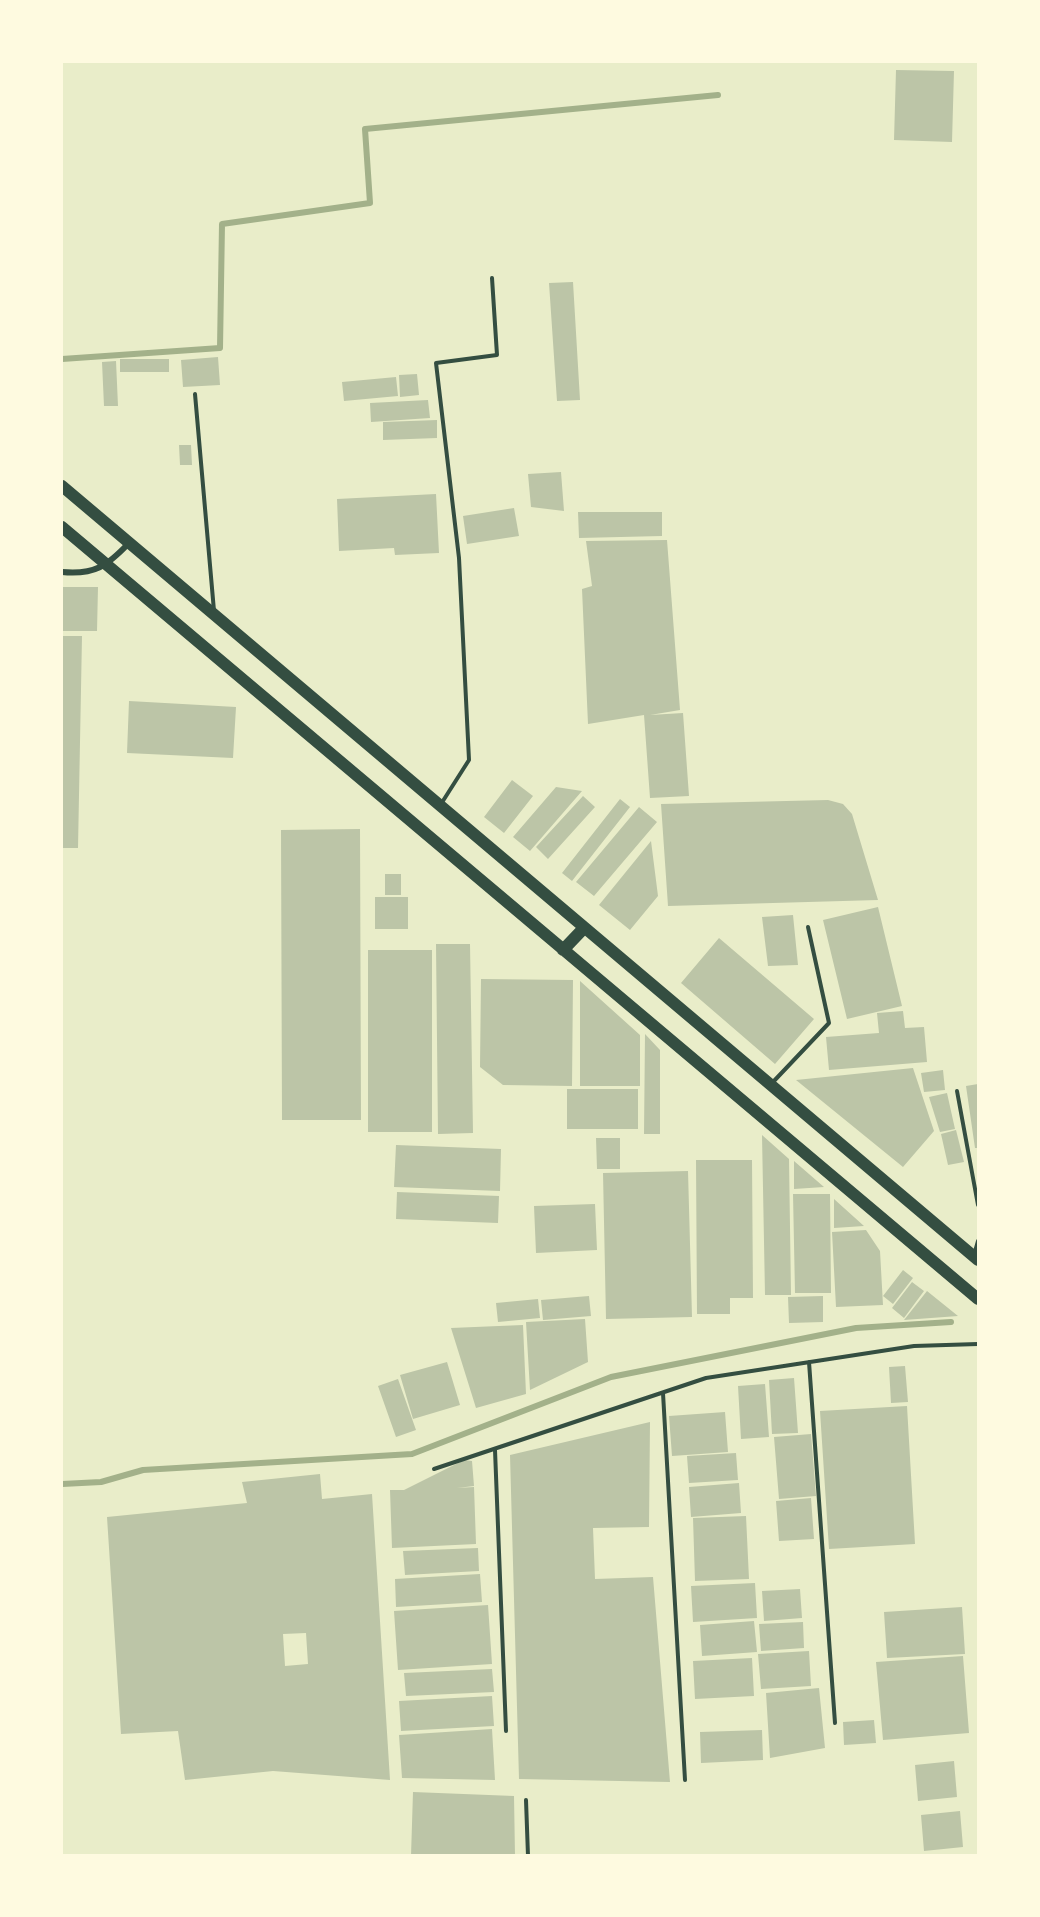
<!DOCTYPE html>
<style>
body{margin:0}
#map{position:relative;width:1040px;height:1917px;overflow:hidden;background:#e9edc9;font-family:"Roboto Serif",serif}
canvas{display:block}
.frame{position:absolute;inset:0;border:63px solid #fefae0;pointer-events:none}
</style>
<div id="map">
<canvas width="1040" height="1917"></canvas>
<div class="frame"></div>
</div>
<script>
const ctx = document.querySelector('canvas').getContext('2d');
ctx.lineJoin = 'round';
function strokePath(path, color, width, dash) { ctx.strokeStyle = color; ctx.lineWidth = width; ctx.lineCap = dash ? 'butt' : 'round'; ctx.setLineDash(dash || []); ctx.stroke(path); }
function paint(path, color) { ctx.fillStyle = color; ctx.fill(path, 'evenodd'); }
strokePath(new Path2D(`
 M 62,359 L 220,348 L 222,224 L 370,203 L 365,129 L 718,95
 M 62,1484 L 101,1482 L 143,1470 L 412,1454 L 611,1377 L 856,1328 L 951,1322`), '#a3b18a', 6);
paint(new Path2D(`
 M 896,70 L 954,71 L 952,142 L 894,140 Z
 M 573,282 L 580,400 L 557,401 L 549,283 Z
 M 218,357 L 220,385 L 183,387 L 181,360 Z
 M 120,359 L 169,359 L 169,372 L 120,372 Z
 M 116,361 L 118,406 L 104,406 L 102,362 Z
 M 417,374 L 419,395 L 400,397 L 399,375 Z
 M 396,377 L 398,396 L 344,401 L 342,382 Z
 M 428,400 L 430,418 L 371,422 L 370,403 Z
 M 437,420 L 437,438 L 383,440 L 383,422 Z
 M 179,445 L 191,445 L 192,465 L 180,465 Z
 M 561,472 L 564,511 L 531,507 L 528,474 Z
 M 436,494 L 439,553 L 395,555 L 394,548 L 339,551 L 337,499 Z
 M 514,508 L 519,536 L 467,544 L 463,516 Z
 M 578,512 L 662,512 L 662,536 L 579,538 Z
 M 667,540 L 680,710 L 650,715 L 683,713 L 689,796 L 650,798 L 644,715 L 588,724 L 582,589 L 592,586 L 586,541 Z
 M 62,587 L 98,587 L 97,631 L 62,631 Z
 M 62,636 L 82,636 L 78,848 L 62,848 Z
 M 129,701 L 236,707 L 233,758 L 127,753 Z
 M 512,780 L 533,796 L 504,833 L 484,817 Z
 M 556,787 L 582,791 L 530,851 L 513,837 Z
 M 583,796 L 595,807 L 548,859 L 536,847 Z
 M 620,799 L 630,807 L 572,881 L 562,873 Z
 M 828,800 L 843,804 L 852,814 L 878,900 L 668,906 L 661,804 Z
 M 639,807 L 657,822 L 594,896 L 576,882 Z
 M 360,829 L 361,1120 L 282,1120 L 281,830 Z
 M 651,841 L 658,896 L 630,930 L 599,905 Z
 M 385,874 L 401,874 L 401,895 L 385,895 Z
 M 375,897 L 408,897 L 408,929 L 375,929 Z
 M 878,907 L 902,1006 L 847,1019 L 823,920 Z
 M 793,915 L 798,965 L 768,966 L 762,917 Z
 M 719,938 L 814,1019 L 775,1064 L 681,983 Z
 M 436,944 L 470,944 L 473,1133 L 438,1134 Z
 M 368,950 L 432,950 L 432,1132 L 368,1132 Z
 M 481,979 L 573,980 L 572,1086 L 503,1085 L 480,1067 Z
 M 580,981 L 640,1035 L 640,1086 L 580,1086 Z
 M 903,1011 L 905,1028 L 924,1027 L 927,1062 L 829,1070 L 826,1037 L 879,1033 L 877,1013 Z
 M 645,1034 L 660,1050 L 660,1134 L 644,1134 Z
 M 913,1068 L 934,1131 L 903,1167 L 796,1080 Z
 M 943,1070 L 945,1090 L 924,1092 L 921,1073 Z
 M 978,1084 L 978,1148 L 975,1148 L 966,1086 Z
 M 567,1089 L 638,1089 L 638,1129 L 567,1129 Z
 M 947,1093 L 955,1129 L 940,1132 L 929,1097 Z
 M 956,1130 L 964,1162 L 948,1165 L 941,1134 Z
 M 762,1135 L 789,1159 L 791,1295 L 765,1295 Z
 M 596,1138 L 620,1138 L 620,1169 L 597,1169 Z
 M 396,1145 L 501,1149 L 500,1191 L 394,1187 Z
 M 696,1160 L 752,1160 L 753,1298 L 730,1298 L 730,1314 L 697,1314 Z
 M 794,1161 L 824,1187 L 794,1189 Z
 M 688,1171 L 692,1317 L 606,1319 L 603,1173 Z
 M 397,1192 L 499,1196 L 498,1223 L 396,1219 Z
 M 793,1194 L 830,1194 L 831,1293 L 795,1293 Z
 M 834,1199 L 864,1226 L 834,1228 Z
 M 595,1204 L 597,1250 L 536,1253 L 534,1206 Z
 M 866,1230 L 880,1251 L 883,1305 L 836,1307 L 832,1232 Z
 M 903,1270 L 913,1278 L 893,1304 L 883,1296 Z
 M 912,1282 L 924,1291 L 904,1318 L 892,1308 Z
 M 927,1291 L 958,1316 L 904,1320 Z
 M 589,1296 L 591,1316 L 543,1320 L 541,1300 Z
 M 823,1296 L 823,1322 L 789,1323 L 788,1297 Z
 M 538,1299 L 540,1318 L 498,1322 L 496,1303 Z
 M 585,1319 L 588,1362 L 530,1390 L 526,1322 Z
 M 523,1325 L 526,1394 L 476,1408 L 451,1328 Z
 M 447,1362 L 460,1405 L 413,1419 L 400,1375 Z
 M 905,1366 L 908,1402 L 891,1403 L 889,1367 Z
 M 794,1378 L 798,1433 L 772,1434 L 769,1380 Z
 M 398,1379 L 416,1430 L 396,1437 L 378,1386 Z
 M 765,1384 L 769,1437 L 741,1439 L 738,1386 Z
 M 907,1406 L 915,1544 L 829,1549 L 820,1411 Z
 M 725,1412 L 728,1452 L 672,1456 L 669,1416 Z
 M 650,1422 L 649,1527 L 593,1528 L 595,1579 L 653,1577 L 670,1782 L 519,1779 L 510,1455 Z
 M 811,1434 L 816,1496 L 779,1499 L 774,1437 Z
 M 736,1453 L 738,1480 L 689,1483 L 687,1456 Z
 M 464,1460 L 472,1461 L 474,1486 L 457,1488 L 474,1487 L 476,1544 L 392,1548 L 390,1490 L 404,1490 Z
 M 320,1474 L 322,1499 L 372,1494 L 390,1780 L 273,1771 L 185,1780 L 178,1731 L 121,1734 L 107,1517 L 247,1503 L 242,1482 ZM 306,1633 L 308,1664 L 285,1666 L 283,1634 Z
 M 739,1483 L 741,1513 L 691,1517 L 689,1487 Z
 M 811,1498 L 814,1539 L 779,1541 L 776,1501 Z
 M 746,1516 L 749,1579 L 695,1581 L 693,1518 Z
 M 478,1548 L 479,1571 L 405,1575 L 403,1551 Z
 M 480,1574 L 482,1602 L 396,1607 L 395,1579 Z
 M 755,1583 L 757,1618 L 693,1622 L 691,1586 Z
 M 800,1589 L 802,1618 L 764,1621 L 762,1591 Z
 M 488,1605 L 492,1664 L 398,1670 L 394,1611 Z
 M 962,1607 L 965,1654 L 887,1658 L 884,1612 Z
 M 754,1621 L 757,1652 L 702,1656 L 700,1625 Z
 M 803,1622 L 804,1648 L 761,1651 L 759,1624 Z
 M 809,1651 L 811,1686 L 761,1689 L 758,1654 Z
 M 963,1656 L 969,1733 L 883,1740 L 876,1662 Z
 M 752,1658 L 754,1696 L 695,1699 L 693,1661 Z
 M 492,1669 L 494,1692 L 406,1696 L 404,1673 Z
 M 819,1688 L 825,1748 L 770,1758 L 766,1693 Z
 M 492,1696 L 494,1726 L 401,1731 L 399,1701 Z
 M 874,1720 L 876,1743 L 844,1745 L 843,1722 Z
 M 492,1729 L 495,1780 L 402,1778 L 399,1735 Z
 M 762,1730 L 763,1760 L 701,1763 L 700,1732 Z
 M 954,1761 L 957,1797 L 918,1801 L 915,1765 Z
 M 413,1792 L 514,1796 L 515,1856 L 411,1856 Z
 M 960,1811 L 963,1847 L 924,1851 L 921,1815 Z`), '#bcc5a7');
strokePath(new Path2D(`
 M 195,394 L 214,611
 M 441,804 L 469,760 L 459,558 L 436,363 L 497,355 L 492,278
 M 773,1082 L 829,1023 L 808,927
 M 957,1091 L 978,1205
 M 974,1255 L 978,1241
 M 809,1362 L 835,1723
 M 663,1393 L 685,1780
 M 495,1450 L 506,1731
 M 434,1469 L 706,1378 L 914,1346 L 978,1344
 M 526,1800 L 528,1856`), '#344e41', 4);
strokePath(new Path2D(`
 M 62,572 C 95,575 107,566 129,543`), '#344e41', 6);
strokePath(new Path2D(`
 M 62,486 L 978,1260
 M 62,527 L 978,1299
 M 563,950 L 584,928`), '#344e41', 12);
</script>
